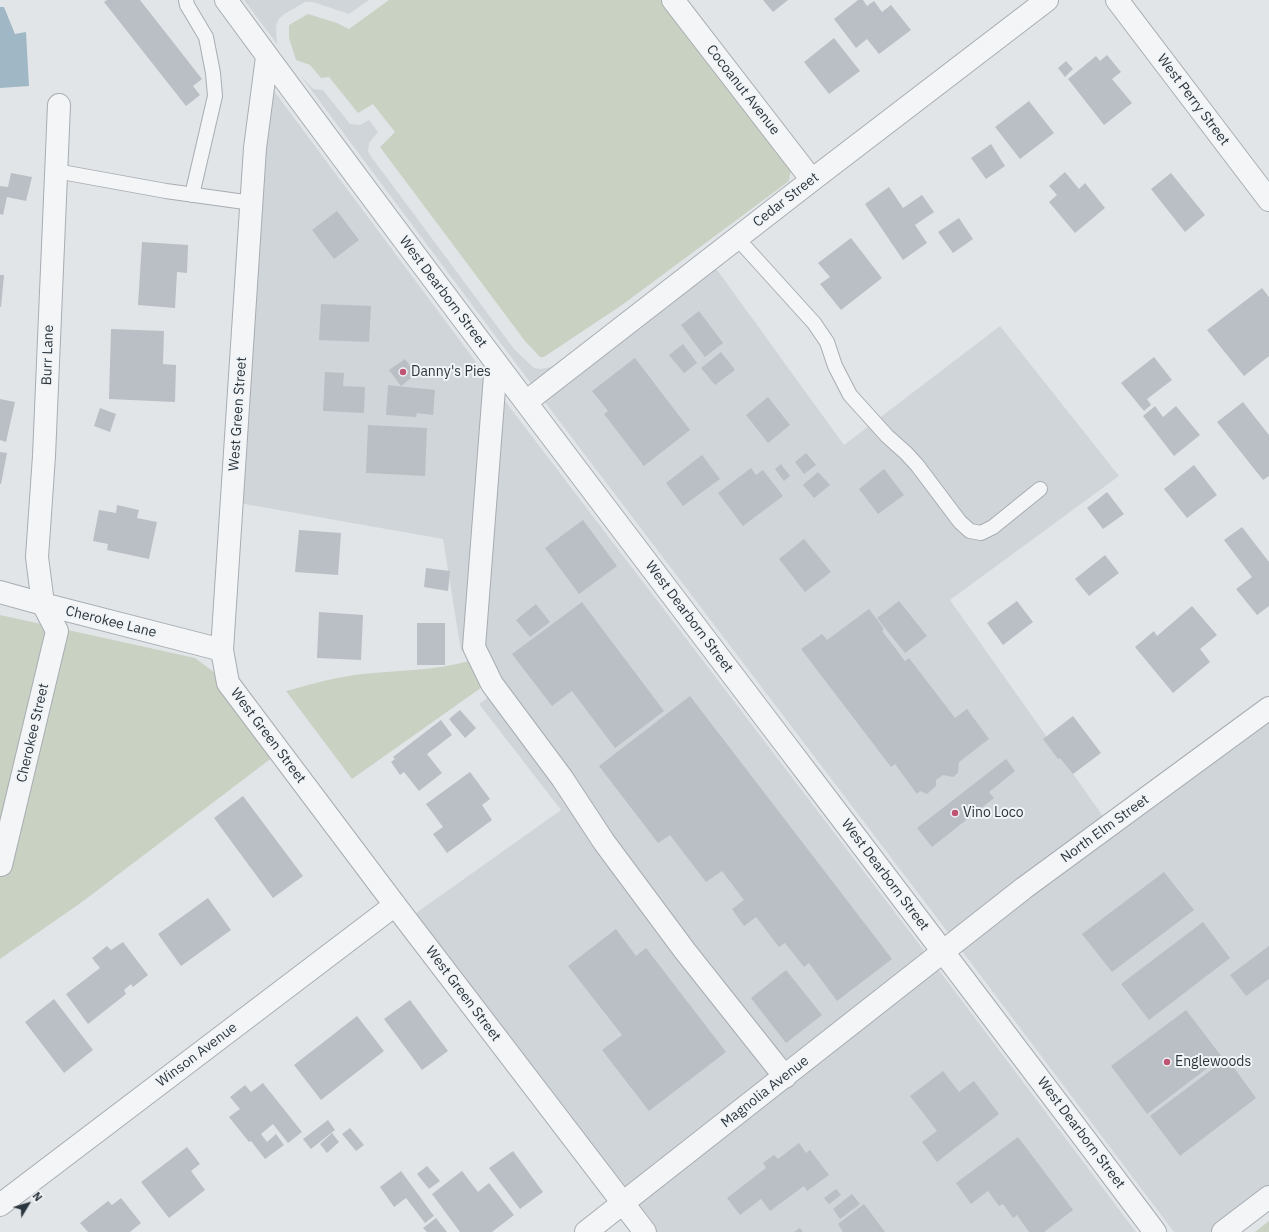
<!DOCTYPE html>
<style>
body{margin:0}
#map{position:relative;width:1269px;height:1232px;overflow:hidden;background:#e1e5e8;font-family:"IBM Plex Sans",sans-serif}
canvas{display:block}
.north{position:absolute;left:8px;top:1184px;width:40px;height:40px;-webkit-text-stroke:3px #f1f4f6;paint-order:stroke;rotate:52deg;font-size:11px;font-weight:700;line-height:16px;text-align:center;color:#2b353e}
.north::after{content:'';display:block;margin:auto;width:14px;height:18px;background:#2b353e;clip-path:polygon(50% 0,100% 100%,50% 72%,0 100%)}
</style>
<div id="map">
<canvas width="1269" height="1232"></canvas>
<div class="north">N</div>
</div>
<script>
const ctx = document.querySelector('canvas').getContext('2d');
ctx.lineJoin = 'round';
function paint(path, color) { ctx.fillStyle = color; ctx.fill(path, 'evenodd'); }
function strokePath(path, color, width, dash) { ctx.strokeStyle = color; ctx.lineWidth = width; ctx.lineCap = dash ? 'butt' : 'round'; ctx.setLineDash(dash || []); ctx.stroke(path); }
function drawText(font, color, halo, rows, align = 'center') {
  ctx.font = font + ' "IBM Plex Sans",sans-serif'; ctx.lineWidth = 4; ctx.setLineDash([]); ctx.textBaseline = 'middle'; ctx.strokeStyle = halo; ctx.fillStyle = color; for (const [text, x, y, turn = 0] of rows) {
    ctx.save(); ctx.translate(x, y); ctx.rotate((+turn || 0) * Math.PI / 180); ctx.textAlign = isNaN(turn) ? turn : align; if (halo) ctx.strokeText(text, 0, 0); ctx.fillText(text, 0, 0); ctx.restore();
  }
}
paint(new Path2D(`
 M 244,0 L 369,0 L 349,14 L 313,2 L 305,2 L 283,15 L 278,20 L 276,27 L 277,44 Z
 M 300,75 L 313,89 L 323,90 L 350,124 L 360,125 L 369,120 L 378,132 L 369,143 L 368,151 L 370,155 L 514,349 L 534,368 L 541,369 L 551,367 L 629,314 L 707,256 L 844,445 L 1000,326 L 1119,476 L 950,600 L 1112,829 L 1269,714 L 1269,1206 L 1236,1232 L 1174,1232 L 956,943 L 538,393 Z
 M 268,83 L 505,401 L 932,961 L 1136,1232 L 634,1232 L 402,923 L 561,810 L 479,704 L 492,695 L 471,649 L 461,651 L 443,539 L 239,503 Z`), '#d0d5da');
paint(new Path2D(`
 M 389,0 L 666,0 L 791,169 L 789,181 L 622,305 L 544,357 L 540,357 L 525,341 L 380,147 L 395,132 L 373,104 L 358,113 L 329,77 L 321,78 L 310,65 L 296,60 L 289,38 L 289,25 L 308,14 L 337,23 L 349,29 Z
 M 0,615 L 195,658 L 215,673 L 273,757 L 82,902 L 0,959 Z
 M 469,661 L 485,685 L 352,779 L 286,691 C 312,684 336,677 363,674 C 400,670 433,671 469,661 Z
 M 1269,1221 L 1269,1232 L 1255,1232 Z`), '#c9d1c3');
paint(new Path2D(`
 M 0,7 L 4,7 L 15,34 L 26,32 L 29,86 L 0,88 Z`), '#a0b8c5');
paint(new Path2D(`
 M 107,0 L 140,0 L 202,79 L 193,86 L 200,95 L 186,106 L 104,2 Z
 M 763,0 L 788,0 L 773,12 Z
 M 858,0 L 863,0 L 867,6 L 874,1 L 882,12 L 891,5 L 911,30 L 879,54 L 867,39 L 856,48 L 834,19 Z
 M 834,38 L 860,71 L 829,94 L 804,62 Z
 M 1107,55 L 1121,72 L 1112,79 L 1132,103 L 1104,125 L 1068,79 L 1096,56 L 1100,61 Z
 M 1066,61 L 1073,69 L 1065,77 L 1058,68 Z
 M 1029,101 L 1054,133 L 1020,159 L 995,127 Z
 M 991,144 L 1005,166 L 986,179 L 971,158 Z
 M 1065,172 L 1079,189 L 1085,183 L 1105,208 L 1075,233 L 1049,202 L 1057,195 L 1049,186 Z
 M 11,173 L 32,177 L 26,201 L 7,197 L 3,215 L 0,214 L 0,186 L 8,187 Z
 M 1171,173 L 1205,215 L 1185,232 L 1151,189 Z
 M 889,187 L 903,208 L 922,195 L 934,212 L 915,225 L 927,243 L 903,260 L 865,204 Z
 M 337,211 L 359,240 L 334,259 L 312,230 Z
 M 959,218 L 973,239 L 953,253 L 938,232 Z
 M 851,238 L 882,278 L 841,310 L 820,284 L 830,277 L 818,263 Z
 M 142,242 L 188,245 L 187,273 L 177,272 L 175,308 L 138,305 Z
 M 0,275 L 4,275 L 1,307 L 0,307 Z
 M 1262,288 L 1269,297 L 1269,356 L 1244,376 L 1207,330 Z
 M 321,304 L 371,306 L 369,342 L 319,340 Z
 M 699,311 L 723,343 L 705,357 L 681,325 Z
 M 111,329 L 164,331 L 163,364 L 176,365 L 175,402 L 109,399 Z
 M 683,344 L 697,363 L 684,373 L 669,355 Z
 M 721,352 L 735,370 L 715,385 L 701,368 Z
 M 1154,357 L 1172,380 L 1147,399 L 1151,405 L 1144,411 L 1121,383 Z
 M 635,358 L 690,430 L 644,466 L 604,414 L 608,411 L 592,391 Z
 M 405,359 L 416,374 L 401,386 L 389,370 Z
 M 325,372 L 344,373 L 343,386 L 365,387 L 364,413 L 323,411 Z
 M 388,385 L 435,390 L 433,415 L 417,413 L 416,417 L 386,415 Z
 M 768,397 L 790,425 L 768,443 L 746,415 Z
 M 0,399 L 15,402 L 6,442 L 0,440 Z
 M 1243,402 L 1269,435 L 1269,476 L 1263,480 L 1217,422 Z
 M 1155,406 L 1163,417 L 1176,406 L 1200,435 L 1174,456 L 1143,416 Z
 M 100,408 L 116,414 L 110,432 L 94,426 Z
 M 368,425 L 427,428 L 425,476 L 366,473 Z
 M 0,452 L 7,453 L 1,484 L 0,484 Z
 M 806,453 L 816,465 L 804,474 L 795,462 Z
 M 702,455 L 720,479 L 683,506 L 666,483 Z
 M 781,464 L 790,476 L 784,481 L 775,469 Z
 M 1194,465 L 1217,495 L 1187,518 L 1164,489 Z
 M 751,468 L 756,475 L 763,470 L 783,496 L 743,526 L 718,493 Z
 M 884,469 L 904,495 L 878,514 L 859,489 Z
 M 818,472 L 830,485 L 814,498 L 803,485 Z
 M 1107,492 L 1124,514 L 1103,529 L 1087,508 Z
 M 117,505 L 139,510 L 137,518 L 157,522 L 149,559 L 107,550 L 108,544 L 93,541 L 99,510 L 116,513 Z
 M 583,520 L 617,566 L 579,594 L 545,548 Z
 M 1242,527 L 1269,562 L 1269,606 L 1257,615 L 1236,589 L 1252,577 L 1224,540 Z
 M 299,530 L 341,533 L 338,575 L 295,572 Z
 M 804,539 L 831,572 L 805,592 L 779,559 Z
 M 1105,555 L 1119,573 L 1089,596 L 1075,579 Z
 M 426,568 L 450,571 L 448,591 L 424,587 Z
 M 899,601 L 927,636 L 905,653 L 877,618 Z
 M 1017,601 L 1033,622 L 1003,645 L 987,623 Z
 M 582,602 L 664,711 L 615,748 L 572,691 L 552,706 L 512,654 Z
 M 536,604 L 550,622 L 530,637 L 516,620 Z
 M 1192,606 L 1217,635 L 1200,649 L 1210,662 L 1173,693 L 1135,647 L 1154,631 L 1157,636 Z
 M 869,609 L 884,629 L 882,631 L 905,661 L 909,658 L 955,718 L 967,709 L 989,739 L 959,762 L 958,773 L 953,777 L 943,775 L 936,780 L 936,786 L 927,794 L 920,791 L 917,794 L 895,764 L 891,767 L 801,649 L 822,634 L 827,640 Z
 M 319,612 L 363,615 L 361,660 L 317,658 Z
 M 417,623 L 445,623 L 445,665 L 417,665 Z
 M 690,696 L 892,959 L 837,1001 L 809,963 L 804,967 L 785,943 L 779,947 L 756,917 L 744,926 L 732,909 L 744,900 L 722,871 L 706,882 L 670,835 L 658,843 L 599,766 Z
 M 460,710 L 476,728 L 465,738 L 449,719 Z
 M 1073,716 L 1101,753 L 1073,774 L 1060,758 L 1058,759 L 1043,739 Z
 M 441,720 L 452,735 L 427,754 L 442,773 L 419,791 L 404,772 L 400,775 L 391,762 L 395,759 L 393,757 Z
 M 1006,759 L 1015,771 L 989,792 L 994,798 L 932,847 L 917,828 Z
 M 470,772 L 490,799 L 482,805 L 492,820 L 447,853 L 433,834 L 443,827 L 426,804 Z
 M 243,796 L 303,876 L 273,898 L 214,818 Z
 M 1164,872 L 1194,910 L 1112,972 L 1082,934 Z
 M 208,898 L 231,930 L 181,966 L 158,934 Z
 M 1203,922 L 1230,958 L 1149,1020 L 1121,984 Z
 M 616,929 L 636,956 L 646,948 L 726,1052 L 649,1111 L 602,1050 L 622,1035 L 568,966 Z
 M 123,942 L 148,975 L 133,987 L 131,984 L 124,990 L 126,994 L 88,1024 L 66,994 L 100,968 L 92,958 L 107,946 L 111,950 Z
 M 1269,946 L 1269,979 L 1246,996 L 1230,975 Z
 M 786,970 L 822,1015 L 786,1043 L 751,998 Z
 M 54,999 L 93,1050 L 64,1073 L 25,1022 Z
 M 410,1000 L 448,1051 L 422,1070 L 384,1019 Z
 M 1186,1010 L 1222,1057 L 1147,1114 L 1111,1066 Z
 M 357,1016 L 384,1051 L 321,1100 L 294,1065 Z
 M 1227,1058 L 1256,1098 L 1180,1156 L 1150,1116 Z
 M 943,1071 L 959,1092 L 974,1081 L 999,1114 L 937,1162 L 922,1142 L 937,1131 L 910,1096 Z
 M 263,1083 L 302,1132 L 288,1143 L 273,1124 L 261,1134 L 267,1142 L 276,1134 L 284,1145 L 265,1159 L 251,1141 L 249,1142 L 229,1117 L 240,1109 L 230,1097 L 245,1085 L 251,1092 Z
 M 328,1120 L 335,1130 L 311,1149 L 303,1139 Z
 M 350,1128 L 364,1145 L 356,1151 L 342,1134 Z
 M 332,1133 L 339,1142 L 327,1153 L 320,1144 Z
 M 1018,1137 L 1073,1210 L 1044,1232 L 1029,1232 L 1017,1215 L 1013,1218 L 1003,1204 L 999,1206 L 988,1191 L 971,1204 L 956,1183 Z
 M 799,1143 L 806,1153 L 810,1150 L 829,1175 L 807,1191 L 804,1186 L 770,1211 L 761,1199 L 740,1215 L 727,1198 L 766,1168 L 763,1163 L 774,1155 L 778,1159 Z
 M 187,1147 L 200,1164 L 191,1171 L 205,1190 L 169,1218 L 141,1182 Z
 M 513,1151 L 543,1192 L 520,1209 L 489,1168 Z
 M 427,1166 L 440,1181 L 429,1189 L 417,1174 Z
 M 401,1171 L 434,1216 L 425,1223 L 406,1198 L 394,1207 L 380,1187 Z
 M 462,1171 L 478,1192 L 489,1183 L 514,1215 L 492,1232 L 460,1232 L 432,1194 Z
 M 836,1189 L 841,1195 L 829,1204 L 824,1198 Z
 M 852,1194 L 860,1204 L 840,1219 L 833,1209 Z
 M 121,1198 L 141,1223 L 130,1232 L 88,1232 L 80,1223 L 108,1201 L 112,1205 Z
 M 864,1204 L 885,1232 L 843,1232 L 838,1224 Z
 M 436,1218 L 447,1232 L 427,1232 L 423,1228 Z
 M 800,1228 L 803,1232 L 794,1232 Z`), '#b9bfc5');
const service = new Path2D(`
 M 186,0 L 187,5 L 206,37 L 213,73 L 215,96 L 192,195
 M 56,171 L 166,191 L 252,203
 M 737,238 L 814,323 L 827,342 L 835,366 L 850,395 L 887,436 L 906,453 L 917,465 L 960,522 L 970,531 L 981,533 L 993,527 L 1040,489`);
const minor = new Path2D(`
 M 673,0 L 812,180
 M 1117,0 L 1269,200
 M 267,57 L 255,148 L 222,650 L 228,683 L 395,905 L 645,1232
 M 496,363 L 474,647 L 492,684 L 562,778 L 604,842 L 685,951 L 785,1077
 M 526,402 L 812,180 L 1047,0
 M 0,592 L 43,604 L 222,650
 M 1,865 L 57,631 L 43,604 L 37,557 L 44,456 L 59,105
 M 0,1205 L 395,905
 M 586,1232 L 1024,888 L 1269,708
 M 1223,1232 L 1269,1197`);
const tertiary = new Path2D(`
 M 226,0 C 530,414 846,821 1155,1232`);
strokePath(service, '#a7adb2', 16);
strokePath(minor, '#a7adb2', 24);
strokePath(tertiary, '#a7adb2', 24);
strokePath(service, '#f4f5f7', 14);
strokePath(minor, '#f4f5f7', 22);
strokePath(tertiary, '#f4f5f7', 22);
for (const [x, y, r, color] of [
 [403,372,4,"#c05475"],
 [955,813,4,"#c05475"],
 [1167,1062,4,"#c05475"]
]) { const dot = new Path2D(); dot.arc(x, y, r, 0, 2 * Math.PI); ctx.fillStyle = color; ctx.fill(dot); strokePath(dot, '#f1f4f6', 1.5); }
drawText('14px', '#2b353e', '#f1f4f6', [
 ["Cocoanut Avenue",743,90,52],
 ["West Perry Street",1193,100,53],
 ["Cedar Street",786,200,-38],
 ["West Dearborn Street",443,292,53],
 ["Burr Lane",48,355,-88],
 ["West Green Street",238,414,-86],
 ["West Dearborn Street",689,617,53],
 ["Cherokee Lane",111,622,14],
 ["Cherokee Street",33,733,-77],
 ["West Green Street",268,736,53],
 ["North Elm Street",1105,829,-36],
 ["West Dearborn Street",885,875,53],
 ["West Green Street",463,994,53],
 ["Winson Avenue",197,1055,-37],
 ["Magnolia Avenue",765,1092,-38],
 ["West Dearborn Street",1081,1133,53]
]);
drawText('14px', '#2b353e', '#f1f4f6', [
 ["Danny's Pies",411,372],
 ["Vino Loco",963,813],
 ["Englewoods",1175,1062]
], 'left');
</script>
